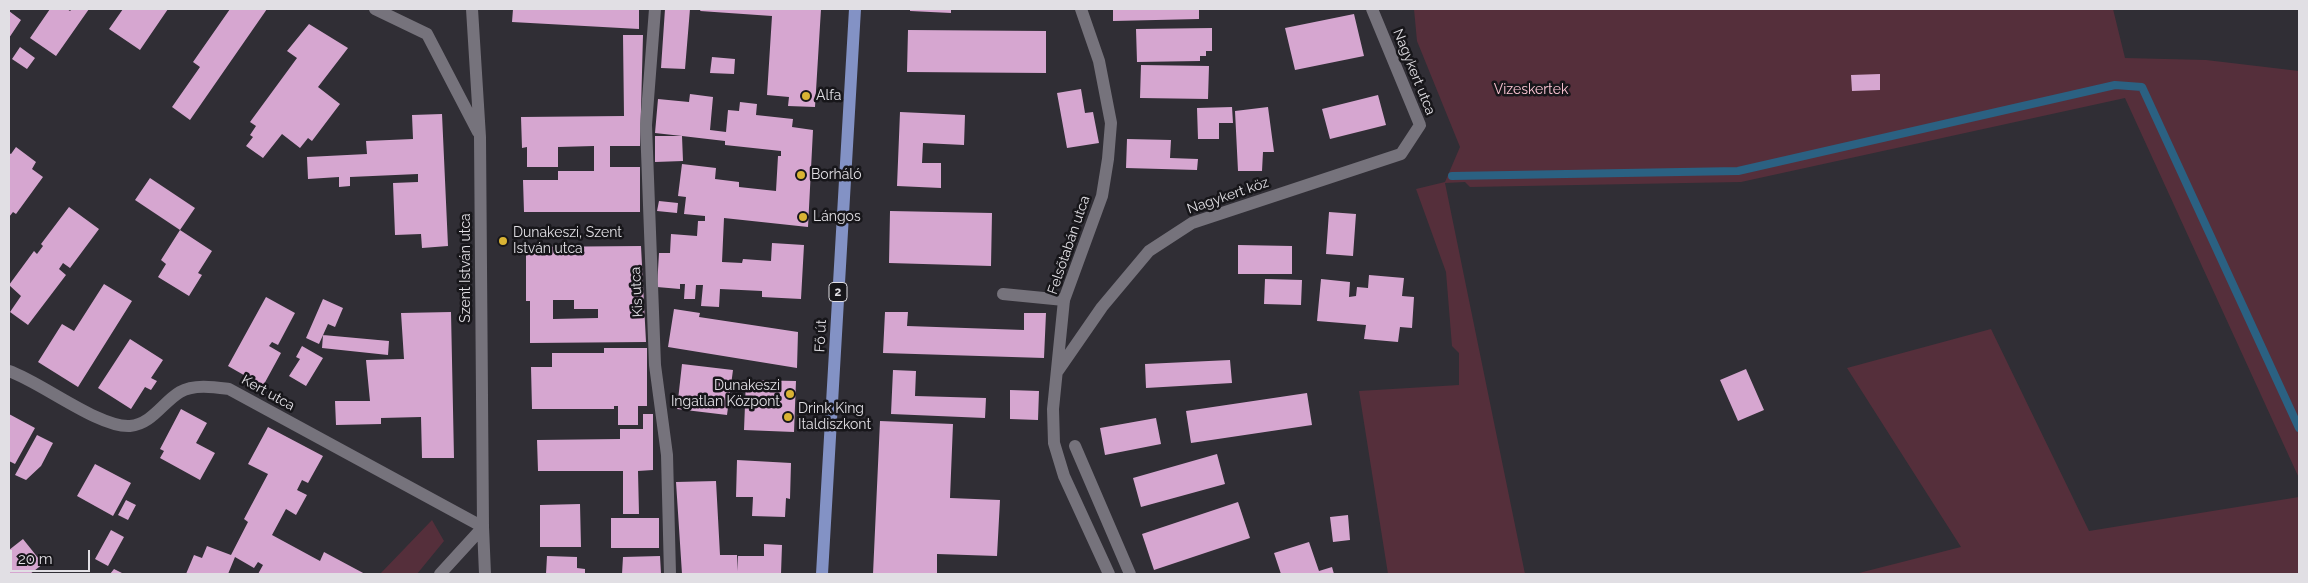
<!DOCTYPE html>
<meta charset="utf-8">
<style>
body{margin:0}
#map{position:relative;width:2308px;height:583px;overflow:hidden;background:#302e35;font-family:Raleway,sans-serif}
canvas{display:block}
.frame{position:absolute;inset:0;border:10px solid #e1dfe4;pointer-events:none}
.scale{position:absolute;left:10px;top:550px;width:80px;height:22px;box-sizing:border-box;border:2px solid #e1dfe4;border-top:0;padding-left:6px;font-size:15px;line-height:18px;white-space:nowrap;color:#e1dfe4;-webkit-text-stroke:4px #17161a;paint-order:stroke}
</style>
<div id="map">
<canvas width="2308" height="583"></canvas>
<div class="frame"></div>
<div class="scale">20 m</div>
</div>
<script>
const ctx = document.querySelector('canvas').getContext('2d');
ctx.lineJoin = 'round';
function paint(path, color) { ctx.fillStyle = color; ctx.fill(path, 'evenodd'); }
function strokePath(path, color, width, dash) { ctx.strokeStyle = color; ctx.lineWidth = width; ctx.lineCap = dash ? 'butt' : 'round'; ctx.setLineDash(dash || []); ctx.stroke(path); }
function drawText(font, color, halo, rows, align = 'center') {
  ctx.font = font + ' Raleway,sans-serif'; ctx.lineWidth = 5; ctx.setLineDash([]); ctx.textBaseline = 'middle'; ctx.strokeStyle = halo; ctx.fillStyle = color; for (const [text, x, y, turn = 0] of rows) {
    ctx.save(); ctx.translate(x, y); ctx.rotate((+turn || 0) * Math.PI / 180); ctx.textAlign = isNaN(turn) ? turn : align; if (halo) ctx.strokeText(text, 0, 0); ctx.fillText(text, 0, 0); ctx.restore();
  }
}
paint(new Path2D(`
 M 1414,9 L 2113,9 L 2125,58 L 2206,60 L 2299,71 L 2299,478 L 2125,98 L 1741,182 L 1470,187 L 1465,182 L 1445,183 L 1525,574 L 1388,574 L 1359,391 L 1459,385 L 1459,353 L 1452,346 L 1446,272 L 1416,189 L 1445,182 L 1460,147 L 1417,41 Z
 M 1991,329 L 2089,531 L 2299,497 L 2299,574 L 1855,574 L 1961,547 L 1847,368 Z
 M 432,520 L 444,541 L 417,574 L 380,574 Z`), '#552f3b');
strokePath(new Path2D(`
 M 1452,176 L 1738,171 L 2115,85 L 2142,87 L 2299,428`), '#2b6182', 8);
paint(new Path2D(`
 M 50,9 L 67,9 L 70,11 L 72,9 L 89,9 L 56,56 L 30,38 Z
 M 123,9 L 168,9 L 140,50 L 109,29 Z
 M 230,9 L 267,9 L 190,120 L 172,107 L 200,67 L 193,62 Z
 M 513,9 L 639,9 L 639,29 L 512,22 Z
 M 665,9 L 690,9 L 685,69 L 661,68 Z
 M 701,9 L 821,9 L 815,107 L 788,106 L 789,97 L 767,95 L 772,16 L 700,11 Z
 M 910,9 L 951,9 L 951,13 L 910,11 Z
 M 1113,9 L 1199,9 L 1199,19 L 1113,21 Z
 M 9,11 L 21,20 L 9,38 Z
 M 1354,14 L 1364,56 L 1295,70 L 1285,28 Z
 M 309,24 L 348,48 L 318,87 L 340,104 L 312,141 L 308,138 L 300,148 L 282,134 L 263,158 L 246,146 L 253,137 L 250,135 L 256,126 L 250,122 L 297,58 L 287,51 Z
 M 1212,28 L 1212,51 L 1206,51 L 1206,56 L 1200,56 L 1200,61 L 1137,62 L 1136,29 Z
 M 908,30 L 1046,31 L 1046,73 L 907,72 Z
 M 623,35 L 643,35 L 640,146 L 610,146 L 610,167 L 640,167 L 640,212 L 524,212 L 523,180 L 558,180 L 558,171 L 594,171 L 594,146 L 558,147 L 558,167 L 527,167 L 527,147 L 522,148 L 521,117 L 624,116 Z
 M 20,47 L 35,58 L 27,69 L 12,59 Z
 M 712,57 L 735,59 L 734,74 L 710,73 Z
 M 1141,65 L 1209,66 L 1208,99 L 1140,98 Z
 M 1880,74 L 1880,90 L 1852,91 L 1851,75 Z
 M 1081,89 L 1085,113 L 1093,112 L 1099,143 L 1067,148 L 1057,93 Z
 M 690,94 L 713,97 L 710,130 L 726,132 L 728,110 L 739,111 L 740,102 L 757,104 L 756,115 L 793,119 L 792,127 L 813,130 L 808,227 L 724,218 L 722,262 L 742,263 L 743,259 L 771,261 L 772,243 L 804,245 L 801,299 L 762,297 L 762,291 L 720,289 L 719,307 L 701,306 L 703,285 L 696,285 L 695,299 L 684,299 L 685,284 L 680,284 L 680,289 L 657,287 L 659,253 L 670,253 L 671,234 L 697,236 L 698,221 L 705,221 L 705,216 L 684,214 L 686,197 L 678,196 L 682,164 L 716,168 L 715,179 L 739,182 L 739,187 L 776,191 L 778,156 L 781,156 L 781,151 L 725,145 L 725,141 L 682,136 L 683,161 L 655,162 L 655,136 L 682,136 L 655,133 L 658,99 L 689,102 Z
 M 1378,95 L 1386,125 L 1330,139 L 1322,109 Z
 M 1232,107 L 1233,123 L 1219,123 L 1219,139 L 1198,139 L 1197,108 Z
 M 1268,107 L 1274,152 L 1263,152 L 1262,171 L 1238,171 L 1235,111 Z
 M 900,112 L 965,115 L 964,145 L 923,143 L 922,163 L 941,163 L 941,188 L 897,186 Z
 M 442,114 L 448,246 L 422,248 L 421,234 L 395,235 L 393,183 L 418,182 L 418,174 L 350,177 L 350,186 L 339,187 L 339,177 L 308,179 L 307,157 L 367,154 L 366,141 L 413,139 L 412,115 Z
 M 1127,139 L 1171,140 L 1170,158 L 1198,159 L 1197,170 L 1126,168 Z
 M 16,147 L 36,162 L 32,169 L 43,177 L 16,214 L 13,212 L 9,217 L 9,153 L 11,154 Z
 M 150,178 L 195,208 L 180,230 L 135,200 Z
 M 659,201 L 678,203 L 677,213 L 657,211 Z
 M 69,207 L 99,229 L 70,268 L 63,263 L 59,269 L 66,275 L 28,325 L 10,312 L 21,296 L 9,285 L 34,251 L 37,254 L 43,246 L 41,244 Z
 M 890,211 L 992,213 L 991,266 L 889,263 Z
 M 1329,212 L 1356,214 L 1353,256 L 1326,254 Z
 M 180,230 L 212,251 L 198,273 L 202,275 L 189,296 L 158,277 L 166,264 L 161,260 Z
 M 1238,245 L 1292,246 L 1292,274 L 1238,274 Z
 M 641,246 L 646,342 L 530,343 L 530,301 L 526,301 L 526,247 ZM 553,300 L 574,300 L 574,309 L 598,309 L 598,318 L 553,319 Z
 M 1369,275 L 1404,278 L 1402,296 L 1414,297 L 1412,328 L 1400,327 L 1398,342 L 1364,339 L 1366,325 L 1317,321 L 1321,279 L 1350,282 L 1349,297 L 1356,296 L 1357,287 L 1368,288 Z
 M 1265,279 L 1302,280 L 1301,305 L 1264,304 Z
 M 104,284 L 132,301 L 78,387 L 38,362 L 62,324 L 74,331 Z
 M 266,297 L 295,313 L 278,345 L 272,342 L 269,346 L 281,353 L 263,386 L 228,366 Z
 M 323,299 L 343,308 L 335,327 L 328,324 L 319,344 L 306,338 Z
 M 674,309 L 700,313 L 699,317 L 798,332 L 797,368 L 668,347 Z
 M 451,312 L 454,458 L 422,458 L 421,417 L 381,418 L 381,424 L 336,425 L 335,401 L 370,401 L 366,360 L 404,359 L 401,313 Z
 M 885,312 L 908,312 L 907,326 L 1024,330 L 1024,313 L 1046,313 L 1044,358 L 883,353 Z
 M 323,335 L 389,341 L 388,355 L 322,348 Z
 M 130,339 L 163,360 L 151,378 L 157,381 L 151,390 L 145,387 L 131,409 L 98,388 Z
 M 302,346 L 323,358 L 306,386 L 289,376 L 300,359 L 296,357 Z
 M 604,348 L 647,348 L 647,406 L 638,406 L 638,425 L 618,425 L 618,406 L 614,406 L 614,409 L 532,409 L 531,367 L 552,367 L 552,353 L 604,353 Z
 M 1230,360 L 1232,383 L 1146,388 L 1145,364 Z
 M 682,364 L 733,370 L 727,415 L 677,409 Z
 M 1746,369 L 1764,410 L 1738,421 L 1720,380 Z
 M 893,370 L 916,371 L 915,396 L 986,398 L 985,418 L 891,414 Z
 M 746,380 L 796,381 L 794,432 L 744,430 Z
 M 1010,390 L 1039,391 L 1038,420 L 1010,419 Z
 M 1307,393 L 1312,425 L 1191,443 L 1186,411 Z
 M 181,409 L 207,423 L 196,443 L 215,453 L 200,480 L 160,458 L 164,451 L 160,449 Z
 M 9,414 L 35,428 L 15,464 L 9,461 Z
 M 643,414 L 653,414 L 653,470 L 638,471 L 639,514 L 623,514 L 623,471 L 538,471 L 537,440 L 620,439 L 620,429 L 643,429 Z
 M 1156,418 L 1161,444 L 1105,455 L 1100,428 Z
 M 880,421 L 953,424 L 950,498 L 1000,500 L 997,556 L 937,554 L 937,574 L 873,574 Z
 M 268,427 L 323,456 L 308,483 L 302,480 L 297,490 L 307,495 L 296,515 L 286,509 L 272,535 L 320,561 L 324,552 L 365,574 L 258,574 L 263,565 L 258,562 L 254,568 L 235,557 L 228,574 L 186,574 L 194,555 L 202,558 L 207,546 L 231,555 L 248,522 L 244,519 L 268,474 L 248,464 Z
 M 37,435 L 53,443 L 41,466 L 26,480 L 15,475 Z
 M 1217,454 L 1225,484 L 1141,507 L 1133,478 Z
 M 737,460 L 791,463 L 790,499 L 786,498 L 785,517 L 752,516 L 753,497 L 736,497 Z
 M 95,464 L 131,483 L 113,516 L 77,496 Z
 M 716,481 L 720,555 L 737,555 L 738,571 L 738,556 L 764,556 L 764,544 L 782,545 L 781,574 L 682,574 L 676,482 Z
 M 126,500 L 136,505 L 128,520 L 118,515 Z
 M 1238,502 L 1250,538 L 1154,570 L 1142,534 Z
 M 580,504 L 581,547 L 540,547 L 540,505 Z
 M 1348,515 L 1350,540 L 1333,542 L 1330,517 Z
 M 611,518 L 659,518 L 659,548 L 611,548 Z
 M 111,530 L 124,537 L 108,566 L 95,559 Z
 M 23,539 L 43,564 L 30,574 L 9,574 L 9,550 Z
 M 1309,542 L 1319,571 L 1332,567 L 1334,574 L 1281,574 L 1274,553 Z
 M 547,556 L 577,557 L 577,568 L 585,569 L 585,574 L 546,574 Z
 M 660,556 L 661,574 L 622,574 L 623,557 Z
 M 114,569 L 124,574 L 110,574 Z`), '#d6a6d0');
strokePath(new Path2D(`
 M 1003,294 L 1064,300
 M 1075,446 L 1130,574`), '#76737c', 12);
strokePath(new Path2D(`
 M 375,9 L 427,34 L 478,132
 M 472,9 L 480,137 L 483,527 L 485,574
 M 655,9 L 646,125 L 655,365 L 667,455 L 670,574
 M 1081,9 L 1099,61 L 1111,123 L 1108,159 L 1102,196 L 1064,300 L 1053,409 L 1054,443 L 1064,476 L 1109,574
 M 9,371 C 41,382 99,428 130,426 C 152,424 163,402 180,392 C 194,384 214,387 229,389 L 483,527 L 440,574
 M 1057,372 L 1102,307 L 1149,251 L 1192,223 L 1401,154 L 1420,125 L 1372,9`), '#76737c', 12);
strokePath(new Path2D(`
 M 822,574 L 855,9`), '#8392c5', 12);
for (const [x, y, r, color] of [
 [806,96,5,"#d9b334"],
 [801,175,5,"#d9b334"],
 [803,217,5,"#d9b334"],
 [503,241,5,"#d9b334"],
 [790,394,5,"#d9b334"],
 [788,417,5,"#d9b334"]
]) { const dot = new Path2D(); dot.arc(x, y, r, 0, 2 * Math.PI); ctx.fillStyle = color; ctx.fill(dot); strokePath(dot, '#17161a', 2); }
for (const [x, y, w] of [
 [838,292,18]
]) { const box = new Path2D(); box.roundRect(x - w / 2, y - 9.5, w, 19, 4); ctx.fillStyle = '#17161a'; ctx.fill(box); strokePath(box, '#e1dfe4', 1); }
drawText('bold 12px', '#e1dfe4', null, [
 ["2",838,292]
]);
drawText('14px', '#e1dfe4', '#17161a', [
 ["Nagykert utca",1414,72,68],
 ["Nagykert köz",1228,196,-19],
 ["Felsőtabán utca",1069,245,-71],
 ["Szent István utca",466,268,-90],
 ["Kis utca",637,292,-93],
 ["Fő út",821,336,-87],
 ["Kert utca",268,393,29]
]);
drawText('14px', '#fcc5d4', '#17161a', [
 ["Vizeskertek",1531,90]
]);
drawText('14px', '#e1dfe4', '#17161a', [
 ["Alfa",816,96],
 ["Borháló",811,175],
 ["Lángos",813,217],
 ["Dunakeszi, Szent",513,233],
 ["István utca",513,249],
 ["Dunakeszi",780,386,"right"],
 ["Ingatlan Központ",780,402,"right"],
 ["Drink King",798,409],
 ["Italdiszkont",798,425]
], 'left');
</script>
